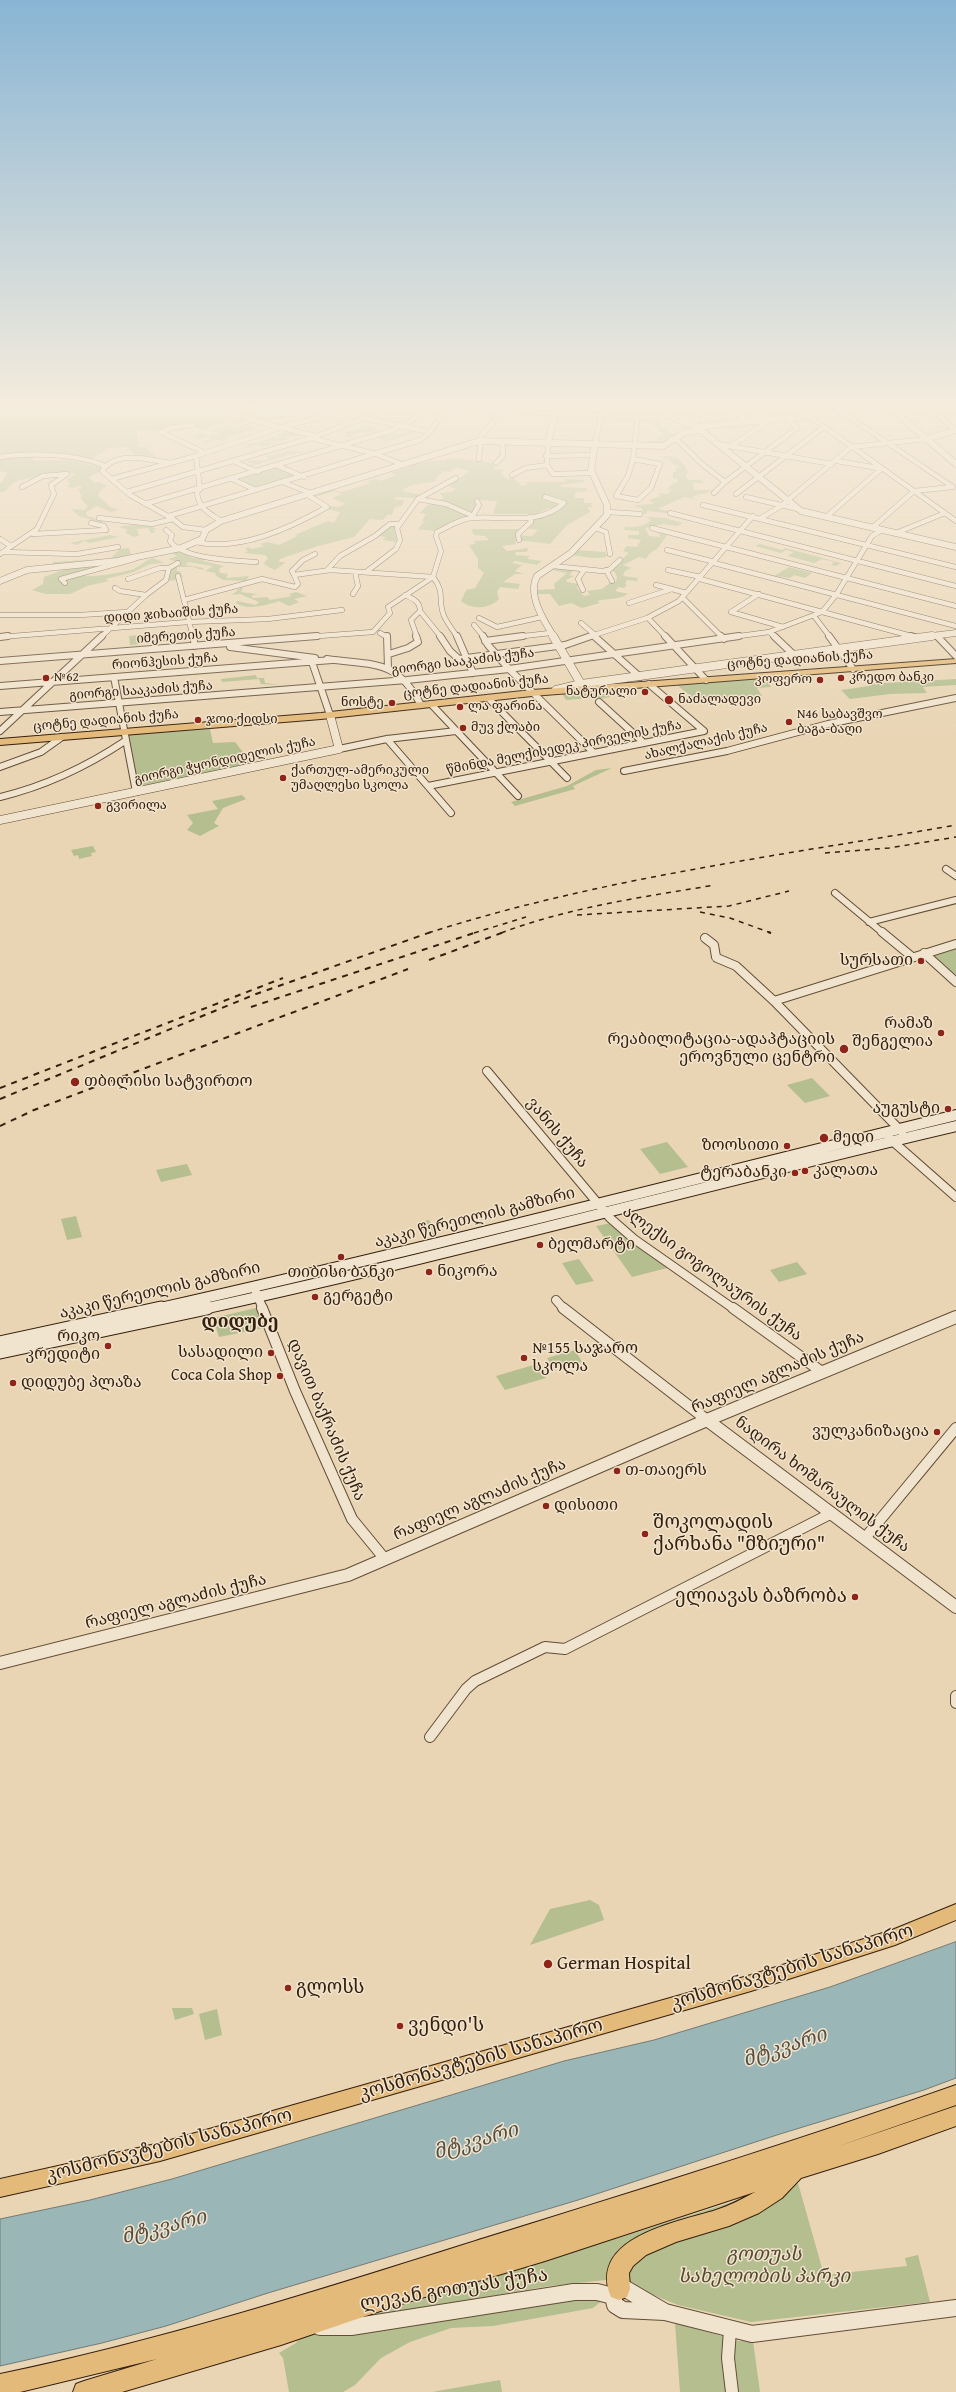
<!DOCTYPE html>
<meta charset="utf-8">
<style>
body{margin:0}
canvas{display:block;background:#e9d5b4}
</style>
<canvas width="956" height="2392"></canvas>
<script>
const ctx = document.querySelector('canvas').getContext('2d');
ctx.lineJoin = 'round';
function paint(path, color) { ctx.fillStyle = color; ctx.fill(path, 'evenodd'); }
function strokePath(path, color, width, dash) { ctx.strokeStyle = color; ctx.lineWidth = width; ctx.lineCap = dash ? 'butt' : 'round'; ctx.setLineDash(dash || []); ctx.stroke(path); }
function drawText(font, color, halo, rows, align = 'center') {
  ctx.font = font + ' "Gentium Book Plus","Noto Serif Georgian",serif'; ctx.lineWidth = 3; ctx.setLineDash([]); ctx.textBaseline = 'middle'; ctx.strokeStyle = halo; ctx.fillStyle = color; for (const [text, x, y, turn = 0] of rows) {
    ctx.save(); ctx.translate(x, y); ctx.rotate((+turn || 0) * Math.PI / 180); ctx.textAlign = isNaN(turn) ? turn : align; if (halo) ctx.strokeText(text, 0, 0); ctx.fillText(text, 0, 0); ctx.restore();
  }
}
paint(new Path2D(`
 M 0,404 L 356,404 L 332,414 L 320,410 L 264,422 L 247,416 L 258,413 L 257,410 L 252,407 L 240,407 L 240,409 L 223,417 L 230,420 L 202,430 L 189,425 L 156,431 L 139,430 L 137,434 L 139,447 L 145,447 L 157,458 L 154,459 L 134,455 L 127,447 L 108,448 L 91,460 L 33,455 L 32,459 L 36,461 L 71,460 L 101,467 L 101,471 L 89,477 L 94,483 L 100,482 L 107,486 L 101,490 L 98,495 L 110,507 L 119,510 L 111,512 L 97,506 L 86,512 L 87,516 L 104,521 L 101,523 L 79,516 L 71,509 L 84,510 L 88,507 L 80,497 L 82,497 L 78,489 L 82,488 L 80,486 L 72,488 L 66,486 L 70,485 L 67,480 L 75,474 L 65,472 L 19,480 L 13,483 L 4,492 L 0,492 L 0,484 L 8,473 L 0,471 Z
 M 659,421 L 661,427 L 675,435 L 666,443 L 645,444 L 645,441 L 659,441 L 658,437 L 665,436 L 653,425 L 653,422 Z
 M 231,426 L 233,427 L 229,429 C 240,432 245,426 255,428 L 236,435 L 228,436 L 231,438 L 221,441 L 217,439 L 206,444 L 203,441 L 211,439 L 208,437 L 197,439 L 192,435 L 204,433 L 208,436 L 221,434 L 217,432 L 208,431 Z
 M 370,426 L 379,429 L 373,431 L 379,433 L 360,432 L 348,438 L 343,436 L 347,435 L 344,433 Z
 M 289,431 L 301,435 L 285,437 L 289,439 C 282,442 276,439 269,442 L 274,443 L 263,447 L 257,445 L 228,452 L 249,446 L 246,444 L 260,442 L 266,443 L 268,443 L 262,441 L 273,437 L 283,438 L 276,435 Z
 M 413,431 L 419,432 L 385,442 L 377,437 Z
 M 292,450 L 305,452 L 287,455 L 252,466 L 250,465 L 253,464 L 247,461 C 255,459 261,462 269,459 L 266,457 Z
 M 664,456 C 679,456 682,460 689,473 L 685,474 L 688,480 L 702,480 L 703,483 L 693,483 L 694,490 L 717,490 L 691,497 L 699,500 L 684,497 L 658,509 L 669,511 L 666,513 L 647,511 L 647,514 L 643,514 L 642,508 L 635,507 L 636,505 L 654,504 L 649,500 L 661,496 L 658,494 L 660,493 L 667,494 L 672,490 L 667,489 L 673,483 L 678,482 L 677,479 L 673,478 L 673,472 L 676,472 L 676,468 L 679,468 L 679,466 L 674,465 L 669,459 L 663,458 Z
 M 456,458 L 495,463 L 494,469 L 504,470 L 501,474 L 507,479 L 513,478 L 522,486 L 528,485 L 526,482 L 566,482 L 565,479 L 583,480 L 585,482 L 560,485 L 562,487 L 586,488 L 587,491 L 576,492 L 574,496 L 576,498 L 584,498 L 584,503 L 591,503 L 592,507 L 588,507 L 590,512 L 567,525 L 550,544 C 539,543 525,540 515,541 L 516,544 L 502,546 L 507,551 L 528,548 L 527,552 L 516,552 L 515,555 L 529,556 L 528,559 L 542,561 L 537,565 L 515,561 L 512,563 L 522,565 L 515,571 L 524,574 L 515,574 L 503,582 L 520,584 L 518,589 L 500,587 L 497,592 L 499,599 C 490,609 471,610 461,601 L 466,590 L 475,588 L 484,573 L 478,568 L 478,559 L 469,545 L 475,544 L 474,541 L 489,540 L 485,536 L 474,535 L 471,529 L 521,529 L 515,535 L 532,536 L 538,530 L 526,528 L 534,518 L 559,510 L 549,508 L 537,514 L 493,514 L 497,501 L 476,500 L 477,504 L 472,514 L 439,501 L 444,497 L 439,493 L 451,492 L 456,489 L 447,486 L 470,471 L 456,468 L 450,472 L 444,471 L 435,479 L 438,480 C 424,486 416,480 402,491 L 421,495 L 417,498 L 396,497 L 395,500 L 404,500 L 402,506 L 395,507 L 392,515 L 387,515 L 383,520 L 370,519 L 354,537 L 318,546 L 280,559 L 279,562 L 286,562 L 275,570 L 265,565 L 264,563 L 268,558 L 265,555 L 244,553 L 248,551 L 245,549 L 248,547 L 252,549 L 264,546 L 260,544 L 267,542 L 279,545 L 298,536 L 295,535 L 328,521 L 334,523 L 340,512 L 326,509 L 330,506 L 338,507 L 346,504 L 332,498 L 342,494 L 335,491 L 316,497 L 310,494 L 331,488 L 340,492 L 346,491 L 371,483 L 367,481 L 375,479 L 381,481 L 396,475 L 390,473 L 410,467 L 407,465 Z
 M 278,467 L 300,476 L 258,489 L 236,480 Z
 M 433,501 L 461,510 L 469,517 L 435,531 L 418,529 L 425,521 L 422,521 L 426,514 L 419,513 Z
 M 646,517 L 664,518 L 683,523 L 677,526 L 664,524 L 645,528 L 649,536 L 661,537 L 658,533 L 667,535 L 658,548 L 649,554 L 646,559 L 639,557 L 623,565 L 631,568 L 625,571 L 623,576 L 638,578 L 637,581 L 627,580 L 625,584 L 627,585 L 624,588 L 619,587 L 615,591 L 628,594 C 618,600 608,598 597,601 L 600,603 L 582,608 L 571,603 L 559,606 L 550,594 L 537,594 L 536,590 L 555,589 L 554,584 L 567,573 L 552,570 L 555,568 L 574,570 L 569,575 L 574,576 L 566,580 L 567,582 L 578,584 L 577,588 L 584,596 L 590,595 L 587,591 L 602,589 L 611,582 L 616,582 L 617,577 L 615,572 L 609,570 L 629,553 L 623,551 L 627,546 L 637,547 L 641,540 L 628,538 L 628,535 L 639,535 L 639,531 L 623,530 L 626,527 C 634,528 645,526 651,520 Z
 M 143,524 L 157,529 L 153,530 L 155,533 L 151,533 L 148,528 L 137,529 L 139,536 L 133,537 L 126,533 L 127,529 L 120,528 L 122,526 Z
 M 391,525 L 396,525 L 394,531 L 397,542 L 383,540 L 386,537 L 378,536 Z
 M 110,535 L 119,537 L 90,543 L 84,541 L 77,545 L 70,543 Z
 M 760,544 L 782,550 L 785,548 L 841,563 L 836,566 L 831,565 L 834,562 L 822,559 L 814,563 L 788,556 L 794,552 L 786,550 L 781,553 L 755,546 Z
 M 129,548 L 131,555 L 115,560 L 51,567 L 53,562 L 105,559 L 111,558 L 120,549 Z
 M 575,550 L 606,552 L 605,554 L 609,555 C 603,561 581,556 572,555 Z
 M 180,551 L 193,558 L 204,559 L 203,561 L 224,566 L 219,569 L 220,573 L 228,574 L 226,578 L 249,576 L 246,581 L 223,580 L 215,575 L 216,573 L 205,571 L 213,566 L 188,562 L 186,565 L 204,568 L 202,570 L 193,567 L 177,567 L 177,571 L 183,572 L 180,572 L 183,577 L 177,580 L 166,581 L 169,578 L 171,568 L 181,563 L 168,559 L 177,556 L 170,552 Z
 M 153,558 L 164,563 L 150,564 L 134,572 L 105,579 L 109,581 L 87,586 L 70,594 L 46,594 L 32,590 L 43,584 L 44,577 L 68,568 L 115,561 L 80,574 C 89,579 122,573 133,569 C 141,566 145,560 153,558 Z
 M 789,567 L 812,573 L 805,578 L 794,575 L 790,578 L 774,576 Z
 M 241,587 L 243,589 L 241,592 L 257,594 L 251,596 L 253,598 L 267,597 L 270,600 L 292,596 L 289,594 L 296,592 L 307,596 L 294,599 L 299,602 L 289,606 L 279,601 C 267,605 247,611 236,603 L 237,601 L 256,605 L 259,602 L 240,594 L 232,595 Z
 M 177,632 L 177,635 L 167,636 L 168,641 L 142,642 L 142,644 L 130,645 L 129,636 Z
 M 256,675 L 257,678 L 264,678 L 265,683 L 280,685 L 261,684 L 259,679 L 222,682 L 221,679 Z
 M 766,679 L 771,687 L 757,688 L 762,696 L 697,701 L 677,685 Z
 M 956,679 L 956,685 L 923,687 L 927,693 L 890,694 L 850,699 L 841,690 L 869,686 L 868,684 Z
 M 606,691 L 610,697 L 594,700 L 590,698 L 566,700 L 563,695 Z
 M 210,729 L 213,743 L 235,742 L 253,765 L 137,788 L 128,735 Z
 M 612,768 L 573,786 L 575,789 L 515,806 L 511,802 L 567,786 L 596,770 Z
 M 242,795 L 246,799 L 223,808 L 214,823 L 219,826 L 200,836 L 187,830 L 193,823 L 187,815 L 218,809 L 212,801 Z
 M 93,846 L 96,852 L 91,853 L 92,856 L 79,859 L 78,855 L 74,856 L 71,850 Z
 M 956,947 L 956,976 L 932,954 Z
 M 812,1078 L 830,1096 L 805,1103 L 787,1085 Z
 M 667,1142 L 688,1167 L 660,1174 L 640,1149 Z
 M 187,1164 L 192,1175 L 161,1182 L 156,1170 Z
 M 76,1216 L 82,1237 L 67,1240 L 61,1219 Z
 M 429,1220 L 437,1233 L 424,1236 L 417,1223 Z
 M 611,1223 L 629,1242 L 671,1267 L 632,1277 L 596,1226 Z
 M 579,1259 L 594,1281 L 576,1285 L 562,1263 Z
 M 797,1262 L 807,1274 L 779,1282 L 770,1270 Z
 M 256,1308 L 264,1328 L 219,1337 L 213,1318 Z
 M 575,1350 L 582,1362 L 555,1370 L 547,1358 Z
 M 537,1364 L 546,1378 L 505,1390 L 496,1376 Z
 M 590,1900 L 599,1905 L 604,1920 L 530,1945 L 550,1909 Z
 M 172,2008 L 192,2008 L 194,2014 L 175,2020 Z
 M 217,2009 L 222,2035 L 205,2040 L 199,2014 Z
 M 798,2183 L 824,2275 L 907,2266 L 905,2258 L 918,2255 L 930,2302 L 751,2322 L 678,2305 L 634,2287 L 628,2279 L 628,2269 L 635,2258 L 728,2223 Z
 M 761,2193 L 721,2213 L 626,2244 L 606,2280 L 549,2286 L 363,2318 Z
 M 574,2295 L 603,2300 L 593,2308 L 493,2326 L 451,2328 L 410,2342 L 381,2358 L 355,2385 L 343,2392 L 289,2392 L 283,2358 L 279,2353 L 296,2343 L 303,2330 Z
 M 675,2323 L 739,2341 L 753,2341 L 760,2392 L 680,2392 Z
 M 500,2380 L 502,2392 L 432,2392 Z`), '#b4be8f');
const water = new Path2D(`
 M 956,1942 L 956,2078 L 924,2090 L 780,2134 L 578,2200 L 268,2293 L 166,2326 L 102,2343 L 0,2366 L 0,2219 L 90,2200 L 172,2179 L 564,2061 L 654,2040 L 830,1987 Z`);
paint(water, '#9bb6b7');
strokePath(water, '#727a73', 1);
const minorFar4 = new Path2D(`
 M 658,404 L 676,420 L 697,427
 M 726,404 L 747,421
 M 752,404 L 775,421
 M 810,404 L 804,411 L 806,414 L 956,521
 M 830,404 L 953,487
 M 446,408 L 643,418 L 671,416
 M 902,409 L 916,404
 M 930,409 L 956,430
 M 239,414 L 256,421 L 315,436
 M 364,418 L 430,432
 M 193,425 L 170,428 L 161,432 L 203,452
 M 238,426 L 252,420
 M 692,426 L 699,417 L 694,404
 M 311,438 L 376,454 L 401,464
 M 675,438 L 702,464 L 725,482
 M 548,442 L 547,465 L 553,474 L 592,473
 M 595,443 L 604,404
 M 718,444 L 832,464
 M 731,446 L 769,421
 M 851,447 L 926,439
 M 196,456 L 200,489 L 197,492 C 198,508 209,513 221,521
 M 546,456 L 592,455
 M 0,457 C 29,452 78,454 105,466
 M 479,459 L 481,436 L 509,404
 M 633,459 L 660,464 L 651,488 L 638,500 L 616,496 L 628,476 Z
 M 633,459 L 639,404
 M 233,461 L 258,472
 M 837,461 L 878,468
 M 169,463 C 149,459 115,450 102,471 L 130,495 L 173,519 L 183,527 L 206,530
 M 496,463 L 503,456 L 502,441
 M 278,466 L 304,477
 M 512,475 L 526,468 L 547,465
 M 111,479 L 196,456 L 282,427 L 333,414 L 358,404
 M 232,479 L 256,490
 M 285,483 L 310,493
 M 127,492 L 311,438 L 364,418 L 383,404
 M 714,493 L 725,482 L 797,428 L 788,419
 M 736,494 L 824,427
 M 746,497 L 798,509
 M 418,499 L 446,504 L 471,515 L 471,518
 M 145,504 L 390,431 L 413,420 L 426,404
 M 703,505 L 956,567
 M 608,512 L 640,514
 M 670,513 L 956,586
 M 169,516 L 420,440 L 429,433 L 450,405
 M 472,517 L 479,505 L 477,501
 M 826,517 L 881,469
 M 99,518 L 152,524 L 173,519
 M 761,518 L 781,506 L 851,447
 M 595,528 L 606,532 L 610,554
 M 652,528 L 956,606
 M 872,528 L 914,491 L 953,487
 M 166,530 L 172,535 L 170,541 C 182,559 236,561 256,562
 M 896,533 L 945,513
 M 33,534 L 106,530 L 104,526 L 91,523
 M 0,539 L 11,546
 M 519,540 L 518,534 L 531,522 L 530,517
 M 196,542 C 239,552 290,528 327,507 L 306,494
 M 667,550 L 715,562
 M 3,552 L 77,554 L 118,547
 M 0,554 L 37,529 L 54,494 L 51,485 L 67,474 L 43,476 L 22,487
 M 714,563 L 956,626
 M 553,566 L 602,571 L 609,570 L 620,560
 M 327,570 L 340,556 L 375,536 L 390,524 L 400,524
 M 606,570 L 612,581
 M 668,570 L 701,577
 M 366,572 L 396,549 L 400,540 L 397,528 L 418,499 L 456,478
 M 294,575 L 292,571 L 303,560 L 315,554
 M 178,576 L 193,637
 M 433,577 L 441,551 L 436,536 L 437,532 C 448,527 459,519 472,518 C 503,515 538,527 564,503 L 545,497
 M 433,577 C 446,594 437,599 444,616 C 447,623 453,630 457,637
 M 128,579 L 160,568 L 169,568
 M 700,579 L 915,637
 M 65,583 L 61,579 L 134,559
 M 656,585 L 672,589
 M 115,588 L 120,591 L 146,595
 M 583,590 L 578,579 L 584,570
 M 353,594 L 358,586 L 355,572
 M 759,594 L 731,612 L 783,627
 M 405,595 C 413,599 420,601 420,611 L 411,620 L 417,637
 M 682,597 L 722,637
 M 184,600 L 262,579 L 295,587 L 298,584 L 294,575 L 331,570 L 433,577
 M 629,603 L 672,589 L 686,593
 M 420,611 L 441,637
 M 0,615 L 80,615 L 127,612
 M 814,616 L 830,637
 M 479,618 L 497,627 L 542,617
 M 648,618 L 666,637
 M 581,623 L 595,635
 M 474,625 L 484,637
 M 769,632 L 775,637
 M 380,633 L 387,637
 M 594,636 L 595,637
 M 937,636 L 938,637
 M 0,637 L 188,622 L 268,619 L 342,610
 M 101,637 L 146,595 L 166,580 L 169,568 L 178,563
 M 305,637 L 373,632 L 390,613 L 388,607 L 433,577
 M 515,637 L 550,633
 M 588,637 L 647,618 L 679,601 L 753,516
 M 732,637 L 769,632 L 822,612 L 836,595 L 872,536 L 882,530`);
const minorFar3 = new Path2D(`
 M 193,636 L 195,646
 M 387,636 L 388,668
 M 440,636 L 450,651 L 462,662
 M 457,636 L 473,673
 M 483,636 L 488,645 L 509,669 L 594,753
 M 594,636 L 640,677
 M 665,636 L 706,680
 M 721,636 L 724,639
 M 774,636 L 795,656
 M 829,636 L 853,669
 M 911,636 L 917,638
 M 937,636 L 956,656
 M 0,637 L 8,636
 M 485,641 L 523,636
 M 230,647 L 315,658
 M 389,654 L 408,648 L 418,642 L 416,636
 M 327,659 C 374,666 396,658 421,705
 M 459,659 L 565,645 L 591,636
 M 0,661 L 317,636
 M 312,662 L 330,715
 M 114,677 L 136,792
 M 0,686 L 332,660
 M 488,698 L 567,778
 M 599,702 L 644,743
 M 431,704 L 518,796
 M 0,712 L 407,680 L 509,669 L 739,636
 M 0,731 L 102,636
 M 387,739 L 451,813
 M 339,749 L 387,739 L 456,731
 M 0,767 L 41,752 L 62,737
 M 624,771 L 727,751 L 828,724 L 956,698
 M 428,786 L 704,731 L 649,684
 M 0,797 C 46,786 86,767 125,741
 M 946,869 L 956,876
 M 835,893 L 883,933
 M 869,922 L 956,900`);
const minorFar2 = new Path2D(`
 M 882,932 L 911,956
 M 705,938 L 714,945 L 716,957
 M 924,953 L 956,982
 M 717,958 L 736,966 L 774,1001 L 902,1132
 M 774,1001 L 956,944
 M 487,1071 L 610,1218 L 634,1239 L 734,1309
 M 889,1138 L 956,1197
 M 256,1292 L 263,1309
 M 556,1300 L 564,1309`);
const minorFar1 = new Path2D(`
 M 262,1308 L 295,1391 L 352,1519 L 384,1558
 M 563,1308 L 707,1420
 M 733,1308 L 822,1372
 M 865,1538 L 956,1428
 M 956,1696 L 956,1703
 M 430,1737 L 466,1689 L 475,1681 L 545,1647 L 565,1649 L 832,1513`);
const minor = new Path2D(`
 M 730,2330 L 728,2358 L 732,2392`);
const tertiaryFar3 = new Path2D(`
 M 905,404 L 900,414 L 902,418 L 956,464
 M 697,427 L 801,511 L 956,547
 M 697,427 C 761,419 822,418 886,404
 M 926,439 L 956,430
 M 548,442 L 558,404
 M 0,581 L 27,570 L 117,561 L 181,548 L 202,539 L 206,530 L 221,521 L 479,441 L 663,446 L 685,432 L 700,430
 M 554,637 C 544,621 527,595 537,576 L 571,553 L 607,515 L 607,505 L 591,470 L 595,443
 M 924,637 L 956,633`);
const tertiaryFar2 = new Path2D(`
 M 553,636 L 581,684
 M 556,690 L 581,684 L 932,636
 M 0,820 L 339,749 L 330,715`);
const tertiaryFar1 = new Path2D(`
 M 707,1420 L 956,1607
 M 0,1663 L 348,1575 L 707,1420 L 956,1317`);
const tertiary = new Path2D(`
 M 624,2288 L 665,2312 L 623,2310 L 615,2305 L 613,2296 L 619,2289 Z
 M 665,2312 L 752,2334 L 956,2308
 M 320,2327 L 351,2327 L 574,2292 L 597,2292 L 613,2296`);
const secondaryFar1 = new Path2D(`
 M 156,1309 C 424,1249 690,1180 956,1115
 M 203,1309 C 455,1254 704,1185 956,1126`);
const secondary = new Path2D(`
 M 0,1343 L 161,1308
 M 0,1352 L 207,1308`);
const primary = new Path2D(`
 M 956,659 L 956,663 L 532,696 L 321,719 L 0,745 L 0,739 L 321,713 L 532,690 Z
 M 956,1904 L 956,1920 L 895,1945 L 751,1991 L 160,2161 L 0,2197 L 0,2179 L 160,2143 L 751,1975 L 892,1930 Z`);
const trunk = new Path2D(`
 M 956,2085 L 956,2105 L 836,2147 L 956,2106 L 956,2126 L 878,2154 L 801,2178 L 782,2198 L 759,2213 L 729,2226 L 676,2242 L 646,2255 L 633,2266 L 629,2273 L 630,2289 L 627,2297 L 619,2300 L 611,2297 C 587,2237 678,2222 716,2210 C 729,2206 742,2199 755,2192 L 545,2261 L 395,2306 L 281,2345 L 122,2392 L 73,2392 L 76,2384 L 84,2381 L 157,2359 L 20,2392 L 0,2392 L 0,2374 C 159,2341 314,2292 469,2243 C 632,2192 795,2142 956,2085 Z`);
strokePath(minorFar4, '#624d37', 5.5);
strokePath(minorFar3, '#624d37', 8);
strokePath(minorFar2, '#624d37', 10);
strokePath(minorFar1, '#624d37', 12);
strokePath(minor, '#624d37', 14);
strokePath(tertiaryFar3, '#624d37', 7);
strokePath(tertiaryFar2, '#624d37', 9);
strokePath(tertiaryFar1, '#624d37', 14);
strokePath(tertiary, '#624d37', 18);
strokePath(secondaryFar1, '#35200d', 12);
strokePath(secondary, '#35200d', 15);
strokePath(primary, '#35200d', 2);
strokePath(trunk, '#35200d', 2);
strokePath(minorFar4, '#f1e4ce', 4.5);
strokePath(minorFar3, '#f1e4ce', 6);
strokePath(minorFar2, '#f1e4ce', 8);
strokePath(minorFar1, '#f1e4ce', 10);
strokePath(minor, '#f1e4ce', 12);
strokePath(tertiaryFar3, '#f1e4ce', 6);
strokePath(tertiaryFar2, '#f1e4ce', 8);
strokePath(tertiaryFar1, '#f1e4ce', 12);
strokePath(tertiary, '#f1e4ce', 16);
strokePath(secondaryFar1, '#f1e4ce', 10);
strokePath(secondary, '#f1e4ce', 13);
paint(primary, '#e4ba7a');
paint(trunk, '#e4ba7a');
strokePath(new Path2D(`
 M 825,853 L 889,848 L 956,837
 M 700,912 L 730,918 L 771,933
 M 577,915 L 729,906 L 789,891
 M 428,933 C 600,878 779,856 956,825
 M 474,933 L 526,917
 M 501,933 C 570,907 643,897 715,885`), '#35200d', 1.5, [5, 5]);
strokePath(new Path2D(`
 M 768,932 L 771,933
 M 429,960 L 504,932
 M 251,1007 L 477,932
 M 0,1088 L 283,978
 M 0,1099 L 256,994 L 431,932
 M 0,1126 L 34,1110 L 408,969`), '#35200d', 2, [6, 6]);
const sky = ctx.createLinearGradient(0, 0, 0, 739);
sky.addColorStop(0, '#89b5d4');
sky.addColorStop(0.55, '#f5ecdd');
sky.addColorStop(1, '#f5ecdd00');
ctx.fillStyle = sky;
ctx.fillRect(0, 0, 956, 739);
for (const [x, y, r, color] of [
 [46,678,4,"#8f2418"],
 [841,678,4,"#8f2418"],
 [820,680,4,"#8f2418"],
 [645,692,4,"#8f2418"],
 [669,700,5,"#8f2418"],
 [392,703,4,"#8f2418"],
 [460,707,4,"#8f2418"],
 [198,720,4,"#8f2418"],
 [789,722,4,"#8f2418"],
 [463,728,4,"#8f2418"],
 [283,778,4,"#8f2418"],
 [98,806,4,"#8f2418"],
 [921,961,4,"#8f2418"],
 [941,1033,4,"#8f2418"],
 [844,1049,5,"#8f2418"],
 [75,1082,5,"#8f2418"],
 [948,1109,4,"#8f2418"],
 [824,1138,5,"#8f2418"],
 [787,1146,4,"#8f2418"],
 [805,1171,4,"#8f2418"],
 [795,1173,4,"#8f2418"],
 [540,1245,4,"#8f2418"],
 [341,1257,4,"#8f2418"],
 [429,1272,4,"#8f2418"],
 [315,1297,4,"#8f2418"],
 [108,1346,4,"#8f2418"],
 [271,1353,4,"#8f2418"],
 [524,1358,4,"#8f2418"],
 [280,1376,4,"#8f2418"],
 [13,1383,4,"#8f2418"],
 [937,1432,4,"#8f2418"],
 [617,1471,4,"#8f2418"],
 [546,1506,4,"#8f2418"],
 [645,1534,4,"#8f2418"],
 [855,1597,4,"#8f2418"],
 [548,1964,5,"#8f2418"],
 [288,1988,4,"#8f2418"],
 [400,2026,4,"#8f2418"]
]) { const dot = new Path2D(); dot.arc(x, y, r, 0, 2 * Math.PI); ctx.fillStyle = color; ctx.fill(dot); strokePath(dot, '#f1e4ce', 1.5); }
drawText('13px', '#35200d', '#f1e4ce', [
 ["დიდი ჯიხაიშის ქუჩა",171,614,-4],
 ["იმერეთის ქუჩა",186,636,-4],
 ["ცოტნე დადიანის ქუჩა",800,660,-4],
 ["რიონჰესის ქუჩა",165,662,-4],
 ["გიორგი სააკაძის ქუჩა",463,662,-7],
 ["ცოტნე დადიანის ქუჩა",476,687,-6],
 ["გიორგი სააკაძის ქუჩა",141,691,-4],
 ["ცოტნე დადიანის ქუჩა",106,721,-5],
 ["ახალქალაქის ქუჩა",706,742,-13],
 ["წმინდა მელქისედეკ პირველის ქუჩა",564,748,-11],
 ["გიორგი ჭყონდიდელის ქუჩა",225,761,-12]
]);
drawText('13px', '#35200d', '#f1e4ce', [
 ["№62",54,678],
 ["კრედო ბანკი",849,678],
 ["კოფერო",812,680,"right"],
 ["ნატურალი",637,692,"right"],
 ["ნაძალადევი",678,700],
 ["ნოსტე",384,703,"right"],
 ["ლა ფარინა",468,707],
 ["N46 საბავშვო",797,715],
 ["ბაგა-ბაღი",797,730],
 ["ჯოი ქიდსი",206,720],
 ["მუვ ქლაბი",471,728],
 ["ქართულ-ამერიკული",291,771],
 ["უმაღლესი სკოლა",291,786],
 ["გვირილა",106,806]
], 'left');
drawText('16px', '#35200d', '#f1e4ce', [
 ["სურსათი",913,961],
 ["რამაზ",933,1024],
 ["შენგელია",933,1042],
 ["რეაბილიტაცია-ადაპტაციის",835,1040],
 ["ეროვნული ცენტრი",835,1058],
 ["თბილისი სატვირთო",84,1082,"left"],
 ["აუგუსტი",940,1109],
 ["მედი",833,1138,"left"],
 ["ზოოსითი",779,1146],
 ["კალათა",813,1171,"left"],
 ["ტერაბანკი",787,1173],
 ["ბელმარტი",548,1245,"left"],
 ["ნიკორა",437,1272,"left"],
 ["თიბისი ბანკი",341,1273,"center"],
 ["გერგეტი",323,1297,"left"],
 ["რიკო",100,1337],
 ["კრედიტი",100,1355],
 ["№155 საჯარო",532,1349,"left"],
 ["სკოლა",532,1367,"left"],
 ["სასადილი",263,1353],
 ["Coca Cola Shop",272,1376],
 ["დიდუბე პლაზა",21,1383,"left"],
 ["ვულკანიზაცია",929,1432],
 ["თ-თაიერს",625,1471,"left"],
 ["დისითი",554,1506,"left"]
], 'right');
drawText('16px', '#35200d', '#f1e4ce', [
 ["ვანის ქუჩა",557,1133,50],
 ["აკაკი წერეთლის გამზირი",475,1218,-14],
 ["ალექსი გოგოლაურის ქუჩა",712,1274,36],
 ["აკაკი წერეთლის გამზირი",160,1291,-13],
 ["რაფიელ აგლაძის ქუჩა",778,1373,-23],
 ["დავით ბაქრაძის ქუჩა",326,1420,67],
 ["ნადირა ხოშარაულის ქუჩა",822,1485,37],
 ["რაფიელ აგლაძის ქუჩა",480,1500,-23],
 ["რაფიელ აგლაძის ქუჩა",176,1602,-14]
]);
drawText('bold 18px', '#35200d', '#f1e4ce', [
 ["დიდუბე",240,1322]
]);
drawText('19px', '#35200d', '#f1e4ce', [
 ["შოკოლადის",653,1523],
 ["ქარხანა \"მზიური\"",653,1545],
 ["ელიავას ბაზრობა",847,1597,"right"],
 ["German Hospital",557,1964],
 ["გლოსს",296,1988],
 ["ვენდი'ს",408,2026]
], 'left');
drawText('19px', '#35200d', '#f1e4ce', [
 ["კოსმონავტების სანაპირო",792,1968,-17],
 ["კოსმონავტების სანაპირო",481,2060,-16],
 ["კოსმონავტების სანაპირო",169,2146,-14],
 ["ლევან გოთუას ქუჩა",454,2290,-9]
]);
drawText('italic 19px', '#55482e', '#f1e4ce', [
 ["გოთუას",764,2255],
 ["სახელობის პარკი",764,2277]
]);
drawText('italic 20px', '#544d40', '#f1e4ce', [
 ["მტკვარი",785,2048,-18],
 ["მტკვარი",476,2142,-16],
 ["მტკვარი",164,2228,-14]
]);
</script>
